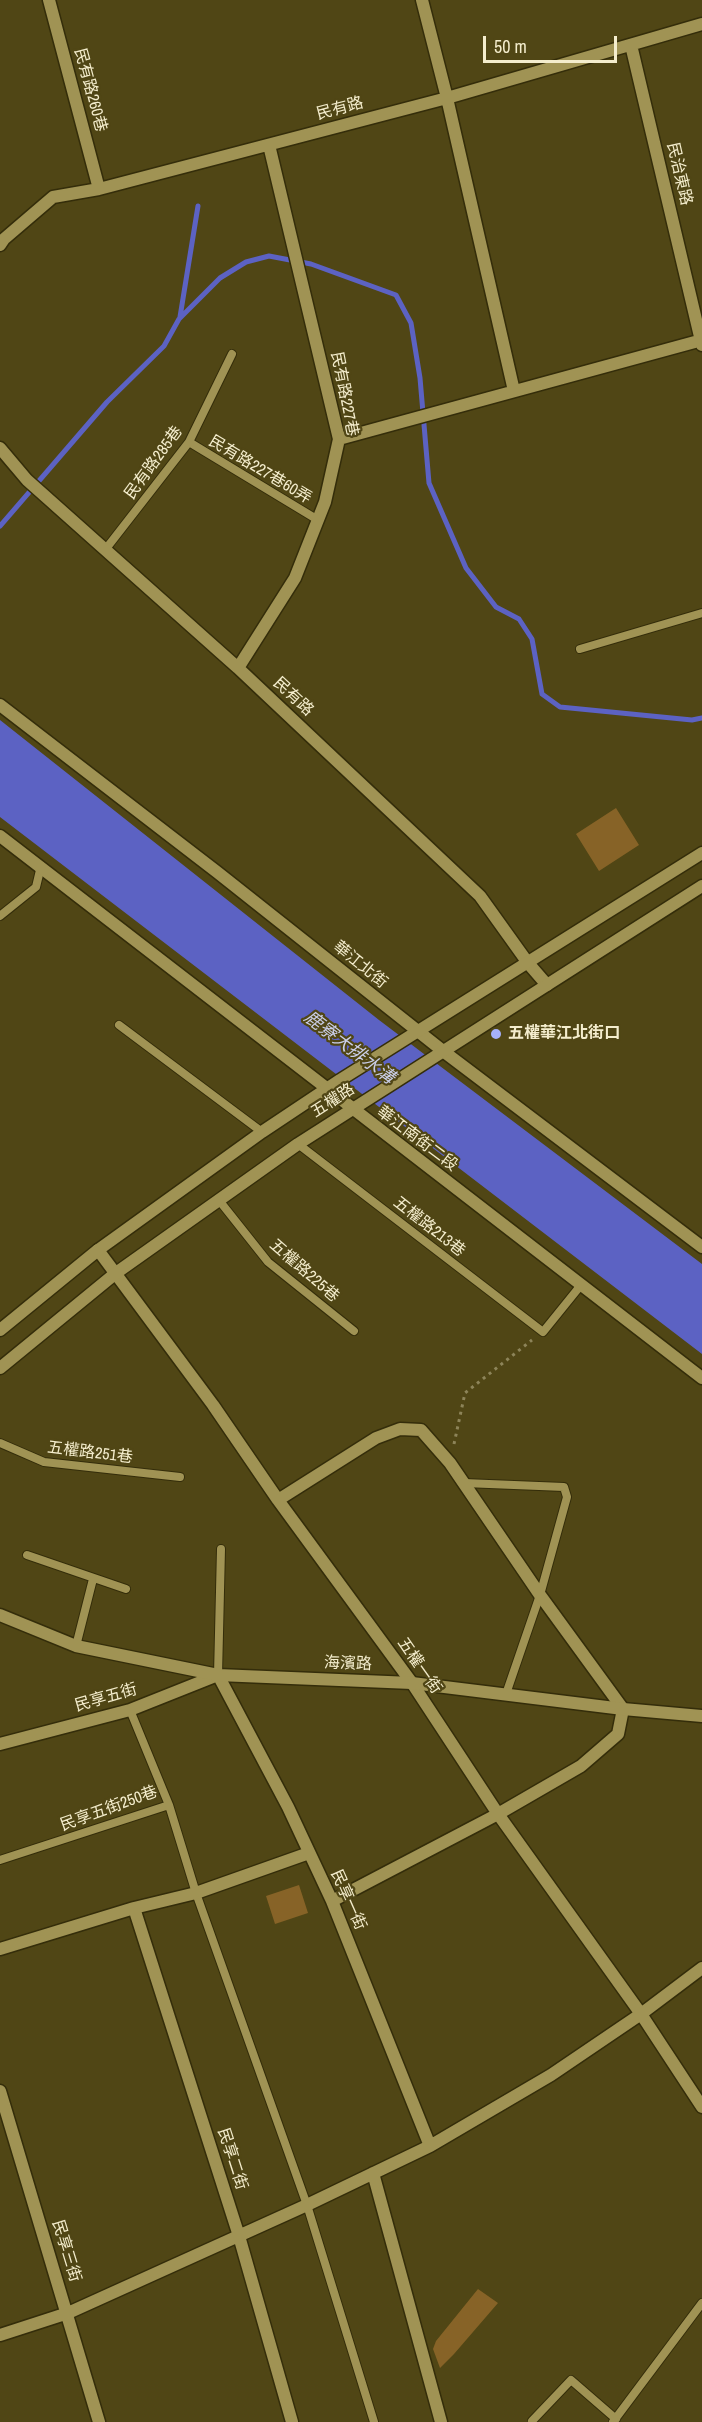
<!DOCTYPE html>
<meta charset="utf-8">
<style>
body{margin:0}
#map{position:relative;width:702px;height:2422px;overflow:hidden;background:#504615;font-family:"Archivo Narrow",sans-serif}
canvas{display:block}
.scale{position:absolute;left:483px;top:36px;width:134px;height:27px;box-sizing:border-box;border:3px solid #f4edcd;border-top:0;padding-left:8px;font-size:18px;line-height:21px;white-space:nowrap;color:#f4edcd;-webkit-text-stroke:4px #504615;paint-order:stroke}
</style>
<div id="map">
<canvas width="702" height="2422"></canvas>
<div class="scale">50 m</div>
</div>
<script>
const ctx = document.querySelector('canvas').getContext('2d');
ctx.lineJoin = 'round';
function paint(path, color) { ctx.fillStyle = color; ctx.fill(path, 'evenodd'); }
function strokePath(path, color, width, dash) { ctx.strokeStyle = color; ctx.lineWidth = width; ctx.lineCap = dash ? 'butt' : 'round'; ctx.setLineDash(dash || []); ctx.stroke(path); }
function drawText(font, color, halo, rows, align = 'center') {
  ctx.font = font + ' "Archivo Narrow","Noto Sans TC",sans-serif'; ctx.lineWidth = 4.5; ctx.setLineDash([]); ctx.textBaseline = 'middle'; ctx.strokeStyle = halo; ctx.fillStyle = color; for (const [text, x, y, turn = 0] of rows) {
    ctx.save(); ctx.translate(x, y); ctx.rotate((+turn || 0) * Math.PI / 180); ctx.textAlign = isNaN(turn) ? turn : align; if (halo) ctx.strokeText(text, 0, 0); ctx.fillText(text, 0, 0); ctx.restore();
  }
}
paint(new Path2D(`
 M 0,720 L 379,1020 L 702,1264 L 702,1354 L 0,817 Z`), '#5c62c3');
strokePath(new Path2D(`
 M 180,317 L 198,206
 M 0,526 L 107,402 L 164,346 L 179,319 L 220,278 L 246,262 L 269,256 L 311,264 L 396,295 L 411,323 L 420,378 L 429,483 L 466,568 L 496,607 L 519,619 L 532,639 L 542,694 L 560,707 L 692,720 L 702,718`), '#5c62c3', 5);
paint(new Path2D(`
 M 616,808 L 639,845 L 599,871 L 576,834 Z
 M 299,1885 L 308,1913 L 275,1924 L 266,1896 Z
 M 478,2289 L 498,2303 L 454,2354 L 440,2368 L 433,2349 L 436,2341 Z`), '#876327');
const service = new Path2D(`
 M 189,442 L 318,520
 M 105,550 L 189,442 L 232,354
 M 580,649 L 702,613
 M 0,916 L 36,887 L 41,866
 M 119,1025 L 262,1132
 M 298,1144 L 543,1332 L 581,1285
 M 218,1199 L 268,1262 L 354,1331
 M 0,1443 L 44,1462 L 180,1477
 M 464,1483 L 564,1487 L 567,1497 L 540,1595 L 506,1694
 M 27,1555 L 126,1589
 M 76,1646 L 93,1579
 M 218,1675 L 221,1549
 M 130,1710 L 169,1805 L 196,1893 L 307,2205 L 374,2422
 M 0,1860 L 169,1805
 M 532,2421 L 571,2380 L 616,2419
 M 613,2422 L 702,2303`);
const minor = new Path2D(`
 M 49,0 L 99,189
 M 422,0 L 447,98 L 514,391
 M 631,45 L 702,345
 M 0,245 L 4,239 L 53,197 L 99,189 L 447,98 L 702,24
 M 339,439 L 702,340
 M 0,448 L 27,480 L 238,668 L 480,896 L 528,963 L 547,985
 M 238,668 L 295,578 L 325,502 L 339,439 L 269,145
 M 0,705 L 217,872 L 443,1051 L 702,1247
 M 0,836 L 702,1378
 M 98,1250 L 213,1405 L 278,1500 L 412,1683 L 498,1814 L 641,2014 L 702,2107
 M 278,1500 L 376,1438 L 400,1429 L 421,1430 L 450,1463 L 540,1595 L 623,1709 L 618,1734 L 581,1766 L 498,1814 L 332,1901
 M 0,1744 L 130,1710 L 218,1675 L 288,1807 L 332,1901 L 430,2146
 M 134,1908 L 239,2236 L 292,2422
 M 0,1949 L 134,1908 L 196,1893 L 309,1853
 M 0,2091 L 99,2422
 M 373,2173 L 441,2422
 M 0,2335 L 68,2313 L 307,2205 L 430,2146 L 551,2075 L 641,2014 L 702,1968`);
const tertiary = new Path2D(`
 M 0,1330 L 98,1250 L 262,1132 L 340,1080 L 702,853
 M 0,1368 L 116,1273 L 298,1144 L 702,886
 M 0,1615 L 76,1646 L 218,1675 L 412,1683 L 623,1709 L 702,1716`);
strokePath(service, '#342d0a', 10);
strokePath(minor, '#342d0a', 15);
strokePath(tertiary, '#342d0a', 15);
strokePath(new Path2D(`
 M 454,1444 L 465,1393 L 532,1340`), '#8d8459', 3, [3, 4.5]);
strokePath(service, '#a09354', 8);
strokePath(minor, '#a09354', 12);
strokePath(tertiary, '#a09354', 12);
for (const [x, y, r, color] of [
 [496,1034,6,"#a6b1fc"]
]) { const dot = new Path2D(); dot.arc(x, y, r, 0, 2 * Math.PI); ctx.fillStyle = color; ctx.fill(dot); strokePath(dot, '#504615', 2); }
drawText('16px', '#f4edcd', '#504615', [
 ["民有路260巷",90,90,75],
 ["民有路",340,109,-15],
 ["民治東路",679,174,77],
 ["民有路227巷",344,394,79],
 ["民有路285巷",154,463,-54],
 ["民有路227巷60弄",260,470,31],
 ["民有路",293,697,43],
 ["華江北街",360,965,39],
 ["五權路",333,1101,-33],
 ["華江南街二段",417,1139,37],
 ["五權路213巷",429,1227,38],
 ["五權路225巷",304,1271,41],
 ["五權路251巷",90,1453,7],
 ["海濱路",348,1664,2],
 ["五權一街",419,1666,55],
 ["民享五街",106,1698,-16],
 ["民享五街250巷",109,1809,-20],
 ["民享一街",348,1900,66],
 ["民享二街",232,2159,72],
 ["民享三街",66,2251,73]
]);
drawText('bold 16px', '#f4edcd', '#504615', [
 ["五權華江北街口",508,1034]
], 'left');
drawText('italic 18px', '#cacee8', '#504615', [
 ["鹿寮大排水溝",349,1048,37]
]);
</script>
